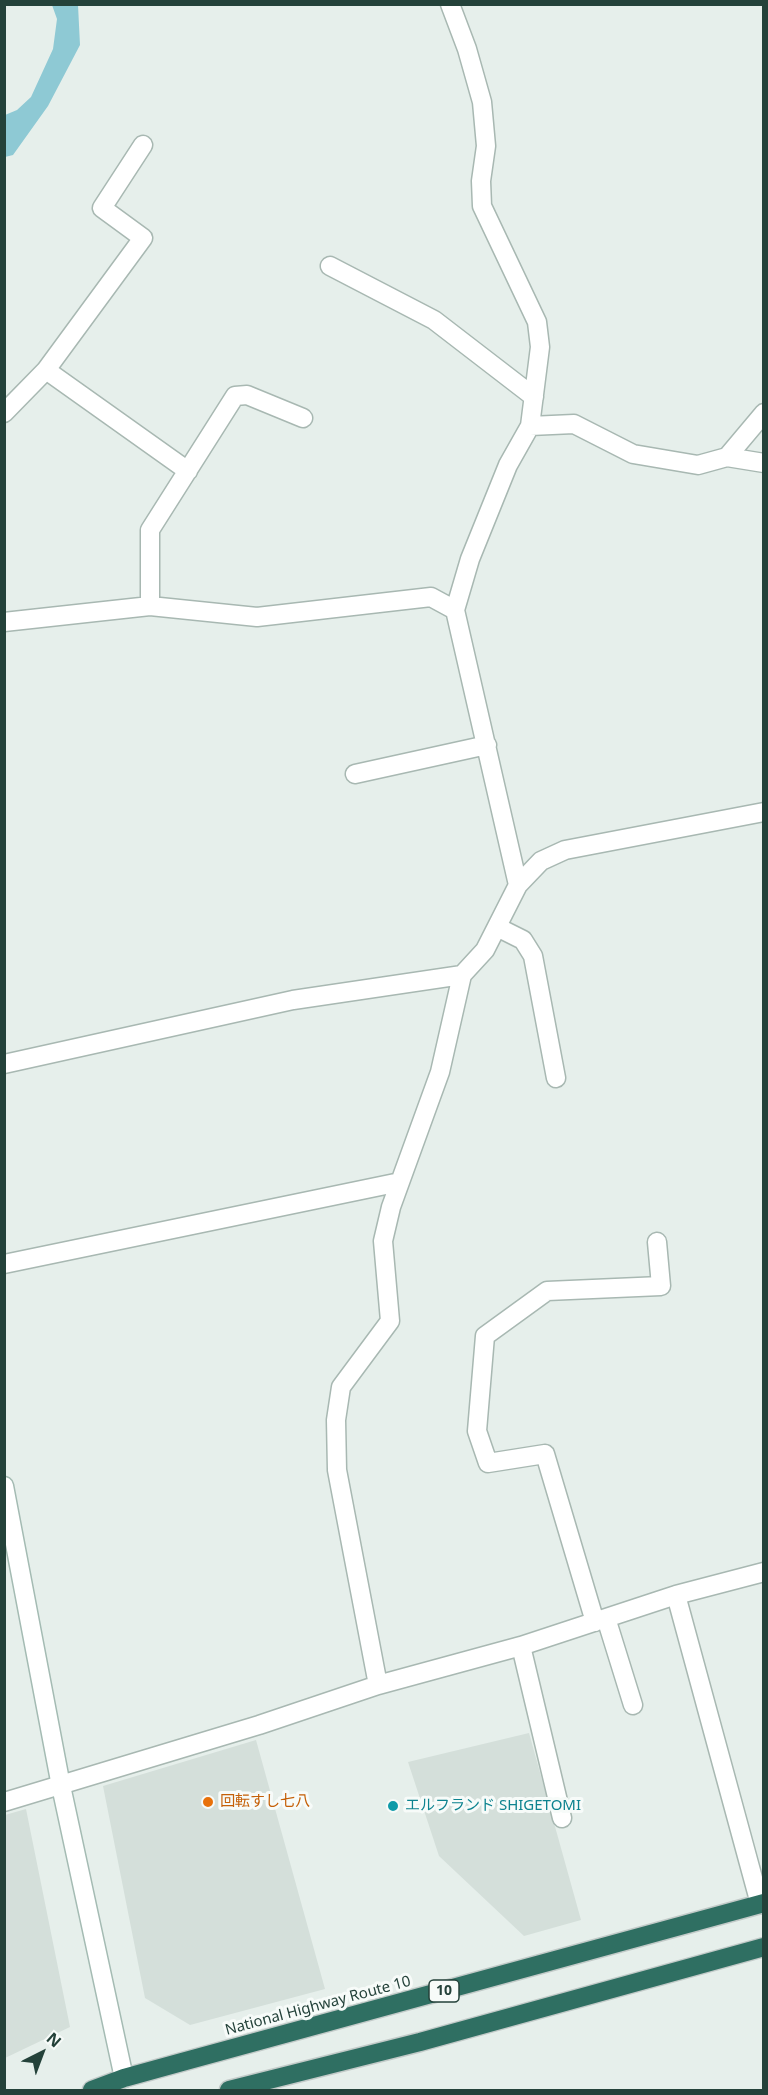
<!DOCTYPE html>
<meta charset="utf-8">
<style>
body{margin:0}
#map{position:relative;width:768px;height:2095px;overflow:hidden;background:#e6efeb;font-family:"Noto Sans",sans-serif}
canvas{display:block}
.frame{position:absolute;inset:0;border:6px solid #24423a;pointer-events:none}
.north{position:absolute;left:12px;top:2023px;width:60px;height:60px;-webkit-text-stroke:4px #f7fbf9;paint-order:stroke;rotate:42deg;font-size:16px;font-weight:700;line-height:24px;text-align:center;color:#24423a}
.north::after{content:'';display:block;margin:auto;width:21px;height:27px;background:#24423a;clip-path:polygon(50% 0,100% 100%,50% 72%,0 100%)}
</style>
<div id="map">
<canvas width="768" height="2095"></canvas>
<div class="frame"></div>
<div class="north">N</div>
</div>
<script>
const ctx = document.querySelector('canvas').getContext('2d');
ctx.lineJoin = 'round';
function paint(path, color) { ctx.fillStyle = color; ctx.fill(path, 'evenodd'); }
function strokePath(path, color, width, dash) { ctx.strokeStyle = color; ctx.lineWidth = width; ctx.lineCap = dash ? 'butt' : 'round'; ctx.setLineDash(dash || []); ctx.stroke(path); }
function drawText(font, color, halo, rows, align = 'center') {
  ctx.font = font + ' "Noto Sans","Noto Sans JP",sans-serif'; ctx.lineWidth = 6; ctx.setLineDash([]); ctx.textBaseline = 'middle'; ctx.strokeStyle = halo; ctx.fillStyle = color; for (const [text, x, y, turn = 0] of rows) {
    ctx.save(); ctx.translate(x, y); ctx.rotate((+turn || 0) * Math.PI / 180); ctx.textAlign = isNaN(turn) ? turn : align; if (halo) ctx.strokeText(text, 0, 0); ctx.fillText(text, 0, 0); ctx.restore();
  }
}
paint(new Path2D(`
 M 529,1733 L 581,1920 L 524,1936 L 439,1856 L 408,1762 Z
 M 256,1740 L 325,1989 L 190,2025 L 145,1998 L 103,1786 Z
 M 26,1809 L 70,2027 L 5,2058 L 5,1815 Z`), '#d4dfda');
paint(new Path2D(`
 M 52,5 L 78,5 L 80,45 L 48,106 L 13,155 L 5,157 L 5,115 L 17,110 L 31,97 L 53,49 L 57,19 Z`), '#8ec9d4');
const street = new Path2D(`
 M 450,4 L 467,49 L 482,102 L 486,146 L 481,181 L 482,206 L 537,322 L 540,347 L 530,426 L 508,465 L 470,559 L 455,610
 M 330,266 L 434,320 L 534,397
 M 46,370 L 188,471
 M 4,413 L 46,370 L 143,238 L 102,208 L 143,145
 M 530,426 L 574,424 L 633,454 L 698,465 L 727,457 L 764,463
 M 727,457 L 764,413
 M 150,606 L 150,530 L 235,396 L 247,395 L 303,418
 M 4,622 L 150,606 L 257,617 L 431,597 L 455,610 L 518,885
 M 355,774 L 487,745
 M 497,927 L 523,940 L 533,956 L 556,1078
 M 4,1064 L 293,1000 L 462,975 L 485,950 L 518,885 L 541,861 L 565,850 L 764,812
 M 4,1264 L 400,1182
 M 676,1595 L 760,1904
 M 606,1618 L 633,1705
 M 595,1622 L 545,1454 L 488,1463 L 477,1431 L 485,1336 L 547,1291 L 661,1286 L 657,1242
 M 521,1646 L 562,1818
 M 378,1685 L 337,1470 L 336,1420 L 341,1387 L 390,1321 L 383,1241 L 391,1207 L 440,1072 L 462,975
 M 4,1802 L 259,1725 L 378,1685 L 521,1646 L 676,1595 L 764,1572`);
const secondary = new Path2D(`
 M 4,1486 L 61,1786 L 124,2078`);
const highway = new Path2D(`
 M 92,2090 L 124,2078 L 182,2062 L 764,1903
 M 229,2090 L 420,2042 L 764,1947`);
strokePath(street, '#a8b8b2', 21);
strokePath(secondary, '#a4bbb3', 21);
strokePath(highway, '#c2cac8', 21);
strokePath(street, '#fff', 18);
strokePath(secondary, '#fff', 18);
strokePath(highway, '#2f6f62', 18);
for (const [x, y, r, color] of [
 [208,1802,6,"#e8710a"],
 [393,1806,6,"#0f9aa8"]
]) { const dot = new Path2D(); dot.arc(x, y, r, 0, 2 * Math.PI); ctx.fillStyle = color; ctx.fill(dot); strokePath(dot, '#f7fbf9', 2); }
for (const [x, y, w] of [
 [444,1991,30]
]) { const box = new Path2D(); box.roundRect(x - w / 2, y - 11, w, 22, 4.5); ctx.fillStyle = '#f7fbf9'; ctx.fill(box); strokePath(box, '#24423a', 1.5); }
drawText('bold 14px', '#24423a', null, [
 ["10",444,1991]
]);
drawText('15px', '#c56008', '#f7fbf9', [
 ["回転すし七八",220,1802]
], 'left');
drawText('15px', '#0d838f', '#f7fbf9', [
 ["エルフランド SHIGETOMI",405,1806]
], 'left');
drawText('15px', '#24423a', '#f7fbf9', [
 ["National Highway Route 10",318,2006,-15]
]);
</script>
